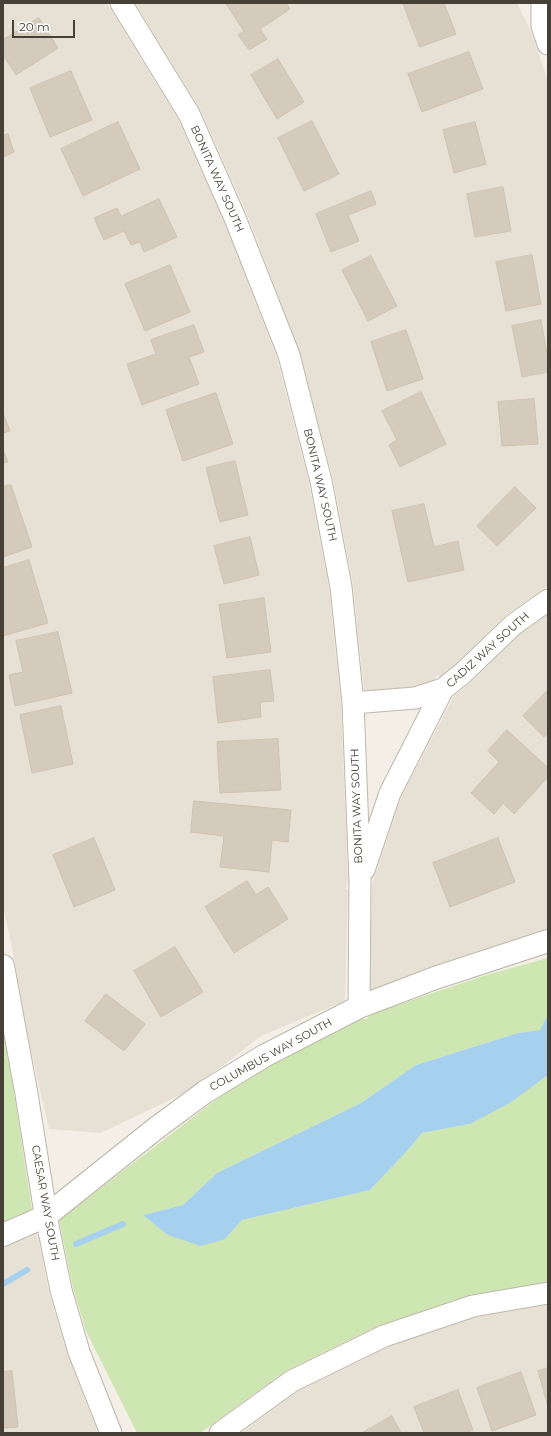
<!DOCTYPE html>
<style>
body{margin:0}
#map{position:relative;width:551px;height:1436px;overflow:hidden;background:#f3efe7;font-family:Montserrat,sans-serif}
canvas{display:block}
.frame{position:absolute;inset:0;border:4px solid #464036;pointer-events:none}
.scale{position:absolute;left:12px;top:20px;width:63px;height:18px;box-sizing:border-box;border:2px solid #464036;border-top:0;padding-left:5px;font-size:12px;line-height:14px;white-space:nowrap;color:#464036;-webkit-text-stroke:3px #fff;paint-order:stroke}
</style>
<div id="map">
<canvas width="551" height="1436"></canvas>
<div class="frame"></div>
<div class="scale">20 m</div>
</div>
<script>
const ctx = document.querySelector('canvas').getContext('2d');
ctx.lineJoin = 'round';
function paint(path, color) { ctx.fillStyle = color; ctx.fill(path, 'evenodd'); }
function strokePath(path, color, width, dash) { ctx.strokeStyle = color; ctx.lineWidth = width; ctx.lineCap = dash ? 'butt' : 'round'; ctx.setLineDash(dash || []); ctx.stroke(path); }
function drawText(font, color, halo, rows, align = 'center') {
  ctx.font = font + ' Montserrat,sans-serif'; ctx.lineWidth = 3; ctx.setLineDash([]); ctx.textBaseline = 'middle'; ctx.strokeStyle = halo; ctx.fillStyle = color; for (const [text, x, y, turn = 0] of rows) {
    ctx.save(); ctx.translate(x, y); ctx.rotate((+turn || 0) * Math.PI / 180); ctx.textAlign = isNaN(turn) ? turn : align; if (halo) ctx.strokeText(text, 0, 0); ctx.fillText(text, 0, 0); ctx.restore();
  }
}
paint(new Path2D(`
 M 3,3 L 107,3 L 178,119 L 224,221 L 277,358 L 309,483 L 329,588 L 341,703 L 348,881 L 345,889 L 348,890 L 345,1001 L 261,1036 L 191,1090 L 101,1133 L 49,1129 L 30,1047 L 10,937 L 3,907 Z
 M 135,3 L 517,3 L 530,29 L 548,81 L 548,586 L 505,616 L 454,666 L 441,677 L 437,675 L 434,681 L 412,688 L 364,691 L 353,585 L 333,479 L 300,353 L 247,214 L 200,109 Z
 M 548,614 L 548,931 L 369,992 L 372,884 L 401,797 L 454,696 L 472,681 L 521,633 Z
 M 37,1232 L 49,1292 L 68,1355 L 98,1433 L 3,1433 L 3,1247 Z
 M 548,1304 L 548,1433 L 241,1433 L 299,1390 L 390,1345 L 476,1317 Z`), '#e7e1d5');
paint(new Path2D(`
 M 548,958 L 548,1029 L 518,1033 L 416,1065 L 361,1103 L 217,1173 L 183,1205 L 144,1215 L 225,1239 L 242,1220 L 370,1190 L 407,1151 L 422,1133 L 470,1124 L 510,1103 L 548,1075 L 548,1282 L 468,1296 L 379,1326 L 286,1371 L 200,1433 L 137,1433 L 86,1331 L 73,1288 L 59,1220 L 273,1056 L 359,1019 L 368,1019 L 368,1015 L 483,976 Z
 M 3,1031 L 14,1092 L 32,1210 L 3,1223 Z`), '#cee6b1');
paint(new Path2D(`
 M 548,1029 L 548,1075 L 510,1103 L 470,1124 L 422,1133 L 407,1151 L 370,1190 L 242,1220 L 225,1239 L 201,1246 L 168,1235 L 143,1215 L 183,1205 L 217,1173 L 361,1103 L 416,1065 L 518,1033 Z`), '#a5d0ee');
strokePath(new Path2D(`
 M 542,1033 L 548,1021
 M 76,1244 L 123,1224
 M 3,1284 L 27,1270`), '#a5d0ee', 6);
const building = new Path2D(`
 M 228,3 L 286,3 L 290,9 L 260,29 L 267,39 L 249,50 L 238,35 L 244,31 L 226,4 Z
 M 403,3 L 444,3 L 456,34 L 420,47 Z
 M 39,18 L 58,48 L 16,75 L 3,55 L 3,40 Z
 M 469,52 L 483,89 L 422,112 L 408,74 Z
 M 278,59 L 304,102 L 277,119 L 251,75 Z
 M 71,71 L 92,120 L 50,137 L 30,88 Z
 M 312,121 L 339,174 L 304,191 L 278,138 Z
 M 118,122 L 140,169 L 83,196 L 61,149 Z
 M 475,122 L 486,164 L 454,173 L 443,130 Z
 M 8,134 L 14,152 L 3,157 L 3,136 Z
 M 503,187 L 511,231 L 475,237 L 467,194 Z
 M 371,191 L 376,204 L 348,215 L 359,241 L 331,252 L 316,214 Z
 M 159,199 L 177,237 L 144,252 L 140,242 L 131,245 L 124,231 L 104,240 L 94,218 L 117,208 L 121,216 Z
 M 532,255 L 541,304 L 506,311 L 496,262 Z
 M 371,256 L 397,306 L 368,321 L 342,270 Z
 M 170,265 L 190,312 L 145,331 L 125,284 Z
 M 541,320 L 548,359 L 548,372 L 522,377 L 512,326 Z
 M 194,325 L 204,352 L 189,357 L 199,384 L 142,405 L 127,364 L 156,354 L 151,340 Z
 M 406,330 L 423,379 L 387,391 L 371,342 Z
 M 421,392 L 446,444 L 400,467 L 389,445 L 397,440 L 382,411 Z
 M 216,393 L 233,444 L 183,461 L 166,410 Z
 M 534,399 L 538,444 L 502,446 L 498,402 Z
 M 3,413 L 10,431 L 3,433 Z
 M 3,450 L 8,462 L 3,463 Z
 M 235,461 L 248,515 L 220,522 L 206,468 Z
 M 11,485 L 32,547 L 3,557 L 3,487 Z
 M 515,487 L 536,508 L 497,546 L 477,526 Z
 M 424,504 L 434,547 L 458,541 L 464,570 L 408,582 L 392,511 Z
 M 250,537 L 259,575 L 224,584 L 214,546 Z
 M 29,560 L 48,623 L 3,636 L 3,568 Z
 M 264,598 L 271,652 L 227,658 L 219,605 Z
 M 58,632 L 72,693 L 15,706 L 9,675 L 23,672 L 16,641 Z
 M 270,670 L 274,701 L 260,702 L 261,717 L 218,723 L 213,677 Z
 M 548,690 L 548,732 L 544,737 L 523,716 Z
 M 61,706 L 73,764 L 32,773 L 20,715 Z
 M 507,730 L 548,768 L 548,777 L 514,814 L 503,803 L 494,814 L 471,793 L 499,762 L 488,751 Z
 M 278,739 L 281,790 L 220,793 L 217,742 Z
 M 194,801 L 291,810 L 288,842 L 272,840 L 269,872 L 220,867 L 224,836 L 191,832 Z
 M 94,838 L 115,890 L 74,907 L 53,855 Z
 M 498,838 L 515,882 L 450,907 L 433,863 Z
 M 247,881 L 256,895 L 268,887 L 288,919 L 234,953 L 205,907 Z
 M 175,947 L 203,992 L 161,1017 L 134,971 Z
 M 106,994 L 145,1024 L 124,1051 L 85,1021 Z
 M 548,1368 L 548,1407 L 538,1371 Z
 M 12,1371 L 18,1427 L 3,1428 L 3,1372 Z
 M 521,1372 L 536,1415 L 492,1431 L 477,1388 Z
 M 458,1390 L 473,1430 L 466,1433 L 424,1433 L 414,1407 Z
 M 392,1416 L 401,1433 L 362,1433 Z`);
paint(building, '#d4cbbd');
strokePath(building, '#cfc3b0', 1);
const minor = new Path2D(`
 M 121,3 L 189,114 L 235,218 L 289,355 L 321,481 L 341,587 L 353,703 L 360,882 L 359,1007
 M 542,3 L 542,26 L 548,44
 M 353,703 L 415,698 L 443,689 L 463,673 L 513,625 L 548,600
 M 364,870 L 390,793 L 443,689
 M 46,1216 L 61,1290 L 79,1352 L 111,1433
 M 220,1433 L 292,1381 L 384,1336 L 473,1306 L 548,1293`);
const tertiary = new Path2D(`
 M 3,966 L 26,1091 L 46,1216
 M 3,1235 L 46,1216 L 155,1129 L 205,1092 L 264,1056 L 359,1007 L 435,978 L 548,941`);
strokePath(minor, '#beb7aa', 23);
strokePath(tertiary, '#beb7aa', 24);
strokePath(minor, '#fff', 21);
strokePath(tertiary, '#fff', 22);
drawText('11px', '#464036', '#fff', [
 ["BONITA WAY SOUTH",217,179,66],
 ["BONITA WAY SOUTH",320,485,77],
 ["CADIZ WAY SOUTH",488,650,-42],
 ["BONITA WAY SOUTH",357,806,-92],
 ["COLUMBUS WAY SOUTH",271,1055,-29],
 ["CAESAR WAY SOUTH",45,1203,80]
]);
</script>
